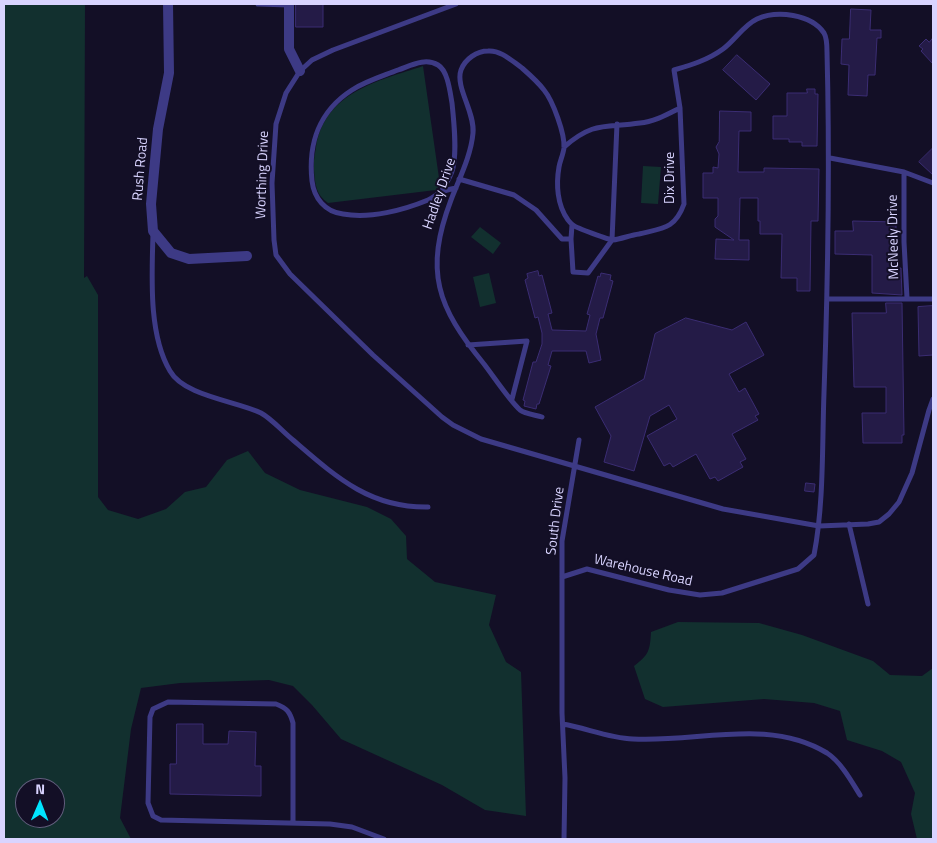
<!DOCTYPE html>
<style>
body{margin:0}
#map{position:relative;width:937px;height:843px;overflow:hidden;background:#130f26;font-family:"Titillium Web",sans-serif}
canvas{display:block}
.frame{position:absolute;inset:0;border:5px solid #d9d4ff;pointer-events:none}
.north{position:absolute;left:15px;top:778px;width:50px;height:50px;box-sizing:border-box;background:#130f26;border:1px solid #625e7d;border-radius:50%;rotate:1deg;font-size:14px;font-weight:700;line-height:20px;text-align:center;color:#d9d4ff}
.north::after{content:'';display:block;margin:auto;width:18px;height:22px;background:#00e5ff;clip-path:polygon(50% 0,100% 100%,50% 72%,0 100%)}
</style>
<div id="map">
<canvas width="937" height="843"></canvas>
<div class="frame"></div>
<div class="north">N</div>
</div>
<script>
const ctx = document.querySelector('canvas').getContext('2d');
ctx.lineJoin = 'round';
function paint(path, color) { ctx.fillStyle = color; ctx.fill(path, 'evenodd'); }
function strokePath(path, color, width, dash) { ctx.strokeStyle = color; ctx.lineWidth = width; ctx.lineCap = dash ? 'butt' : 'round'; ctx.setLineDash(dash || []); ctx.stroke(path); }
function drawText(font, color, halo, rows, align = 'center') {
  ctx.font = font + ' "Titillium Web",sans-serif'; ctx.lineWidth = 4; ctx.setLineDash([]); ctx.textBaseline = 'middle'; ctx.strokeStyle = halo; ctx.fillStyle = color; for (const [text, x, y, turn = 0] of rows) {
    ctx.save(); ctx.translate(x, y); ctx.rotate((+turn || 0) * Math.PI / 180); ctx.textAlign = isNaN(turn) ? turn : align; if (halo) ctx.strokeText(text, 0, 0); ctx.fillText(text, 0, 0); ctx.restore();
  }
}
paint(new Path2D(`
 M 4,4 L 85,4 L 84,278 L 87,276 L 98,295 L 98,497 L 108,510 L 138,519 L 166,509 L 185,492 L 206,487 L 227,460 L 248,451 L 265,473 L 300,490 L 367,507 L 391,519 L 406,536 L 407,559 L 435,582 L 496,595 L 489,625 L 506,662 L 521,672 L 526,816 L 485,810 L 442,785 L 341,739 L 312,705 L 293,686 L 269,680 L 180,683 L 141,688 L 131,729 L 120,818 L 131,839 L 4,839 ZM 25,788 L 55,788 L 55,818 L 25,818 Z
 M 423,66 L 440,185 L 436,190 L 328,203 C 316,195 315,184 314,170 C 313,162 315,154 316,147 C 325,92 378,81 423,66 Z
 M 643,166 L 661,167 L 658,204 L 641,203 Z
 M 480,227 L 501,243 L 493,254 L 471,237 Z
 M 489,273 L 496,303 L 480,307 L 473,277 Z
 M 678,622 L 759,623 L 802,635 L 873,661 L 890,675 L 922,676 L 933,668 L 933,839 L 917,839 L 911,814 L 915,793 L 901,762 L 882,751 L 847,740 L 840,711 L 814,703 L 764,699 L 663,707 L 645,699 L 634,666 C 649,655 650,650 651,632 Z`), '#12302f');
const building = new Path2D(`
 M 296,4 L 323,4 L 323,27 L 296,27 Z
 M 851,9 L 871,10 L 870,30 L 881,30 L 881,38 L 877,38 L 875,75 L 868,75 L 867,96 L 848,95 L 849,65 L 841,64 L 842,39 L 849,39 Z
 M 933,38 L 933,64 L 921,51 L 923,49 L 919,46 L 926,39 L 929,42 Z
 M 737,55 L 770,84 L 756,100 L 723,70 Z
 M 807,89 L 815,89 L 815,94 L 818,94 L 817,146 L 802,146 L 802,142 L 789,142 L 789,139 L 773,139 L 773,116 L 787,116 L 787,93 L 807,93 Z
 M 720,111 L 751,112 L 751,131 L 739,131 L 738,172 L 764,172 L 764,168 L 819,169 L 818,221 L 811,221 L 810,291 L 797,291 L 797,278 L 781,278 L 782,234 L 760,234 L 760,221 L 758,221 L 758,198 L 740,198 L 739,240 L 749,240 L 749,260 L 715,259 L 716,239 L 734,240 L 715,227 L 715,219 L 718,216 L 718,198 L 703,198 L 703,173 L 713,173 L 713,167 L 718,168 L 719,154 L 716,147 L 719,142 Z
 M 933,148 L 933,175 L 919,162 Z
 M 853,221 L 896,222 L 896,268 L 901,268 L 902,295 L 872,293 L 872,255 L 835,254 L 835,231 L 853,231 Z
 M 538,271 L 539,276 L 542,275 L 552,313 L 548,314 L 552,330 L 586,331 L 590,315 L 587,314 L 598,276 L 600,277 L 601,273 L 611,275 L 610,280 L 613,281 L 603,318 L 600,318 L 596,334 L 601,360 L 589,363 L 586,351 L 552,351 L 548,365 L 551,366 L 539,404 L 537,404 L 536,409 L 524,406 L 525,401 L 523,400 L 533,362 L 536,362 L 542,344 L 542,333 L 538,317 L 535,318 L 525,280 L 528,278 L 527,274 Z
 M 886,303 L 902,303 L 904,435 L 902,435 L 902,443 L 863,443 L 862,413 L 886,413 L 886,387 L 854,387 L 852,313 L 886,313 Z
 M 933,306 L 933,355 L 919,356 L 918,307 Z
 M 686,318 L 732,330 L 746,322 L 764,355 L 729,374 L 739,392 L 745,388 L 759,414 L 755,416 L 758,420 L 732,434 L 746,459 L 740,462 L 743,467 L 718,481 L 715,477 L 710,479 L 696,454 L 673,467 L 670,463 L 664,466 L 647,436 L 677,419 L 669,405 L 650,416 L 634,471 L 604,462 L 611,436 L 595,407 L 644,379 L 655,334 Z
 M 806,483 L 815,484 L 814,492 L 805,491 Z
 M 177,724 L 203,724 L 203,744 L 228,744 L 229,731 L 256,732 L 255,766 L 261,766 L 261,796 L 170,794 L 170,764 L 176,764 Z`);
paint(building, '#241b47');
strokePath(building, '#3b2d73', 1);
strokePath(new Path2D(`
 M 258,4 L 289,5
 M 456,4 L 333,50 L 312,60 L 300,71 L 286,93 L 276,124 L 272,183 L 274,240 L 276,255 L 290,274 L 373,355 L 442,417 L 453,425 L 481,439 L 723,509 L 819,526 L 868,524 L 879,522 L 889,514 L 899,502 L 912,473 L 929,410 L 933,399
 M 564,147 C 594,121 605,128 640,123 C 654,122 668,114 680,108
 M 830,158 L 904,172 L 904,242 L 907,298
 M 904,172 L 933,183
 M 459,179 L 514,195 L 536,210 L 562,239 L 571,239
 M 441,192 C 446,184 451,177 453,168 C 457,150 454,122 452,103 C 450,92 448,71 438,65 C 425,57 410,66 398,70 C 383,76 366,81 352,90 C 319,111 308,144 312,181 C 314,198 325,212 343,214 C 370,219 404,210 428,200 C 433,198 437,194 441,192 C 446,190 451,189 456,188
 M 572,225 L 571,239 L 573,272 L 588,273 L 612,240 L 617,124
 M 153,233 C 152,275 148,334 170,371 C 184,396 236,401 261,413 C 272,419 283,432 293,440 C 335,476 369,508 428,507
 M 828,299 L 933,299
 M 468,345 L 527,341 L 512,399
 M 542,417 C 536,415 525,414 520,410 C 509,400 494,377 484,364 C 437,307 424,271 451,200 C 459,179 471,156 473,133 C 475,112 455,87 461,70 C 465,59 477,51 488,51 C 501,50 512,61 522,68 C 530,75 538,82 544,90 C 553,101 565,134 564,148 C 563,155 560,161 559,167 C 556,184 557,205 568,220 C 568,220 572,225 573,225 C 576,228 610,240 613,240 C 621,239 631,235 639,234 C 663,228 675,229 684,204 L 680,108 L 674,70 C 691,65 708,60 723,49 C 735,40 744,25 757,19 C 777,10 811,14 824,33 C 827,38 827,46 827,52 C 830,166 828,279 824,393 C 822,446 824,503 814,555 L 798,569 L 722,593 L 700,595 L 669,590 L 587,569 L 562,577
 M 849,524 L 868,604
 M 563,724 C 586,728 609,738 633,739 C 697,743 768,717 827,753 C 841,762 852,782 860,795
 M 293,822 L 293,723 C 290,712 287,708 276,704 L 168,702 L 153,709 L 150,717 L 148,803 L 153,816 L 161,820 L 330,824 L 352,827 L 384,839
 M 564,839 L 565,778 L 562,713 L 562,541 L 579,440`), '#3d3a85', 5);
strokePath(new Path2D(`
 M 168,4 L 169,73 L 158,129 L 151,204 L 153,231 L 171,253 L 189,259 L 247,256
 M 289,4 L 289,49 L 300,71`), '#3d3a85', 10);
drawText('14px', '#d9d4ff', '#130f26', [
 ["Rush Road",141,169,-85],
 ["Worthing Drive",263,175,-88],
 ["Dix Drive",671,178,-90],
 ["Hadley Drive",440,194,-71],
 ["McNeely Drive",894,237,-91],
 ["South Drive",556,521,-83],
 ["Warehouse Road",643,571,13]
]);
</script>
